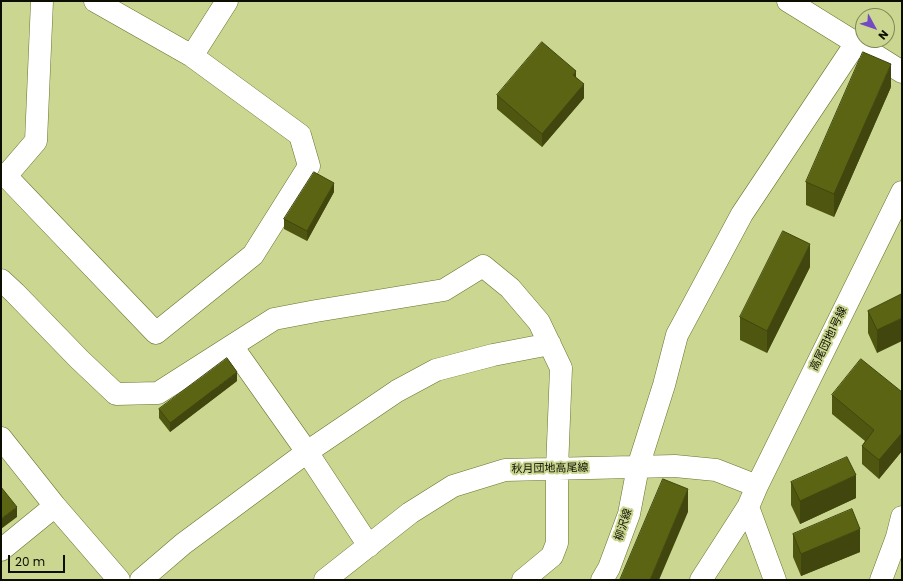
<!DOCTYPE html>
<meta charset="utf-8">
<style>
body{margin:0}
#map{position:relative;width:903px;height:581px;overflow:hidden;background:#cbd690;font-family:Poppins,sans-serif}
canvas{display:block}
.frame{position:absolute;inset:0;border:2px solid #0c0e00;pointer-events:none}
.north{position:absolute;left:855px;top:8px;width:40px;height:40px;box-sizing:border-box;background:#cbd690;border:1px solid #7f8656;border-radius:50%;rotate:130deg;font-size:11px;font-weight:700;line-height:16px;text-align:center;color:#0c0e00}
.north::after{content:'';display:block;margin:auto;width:14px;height:18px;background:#744ac2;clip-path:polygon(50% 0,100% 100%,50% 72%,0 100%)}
.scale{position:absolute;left:8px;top:555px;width:57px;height:18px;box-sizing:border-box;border:2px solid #0c0e00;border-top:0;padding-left:5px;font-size:12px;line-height:14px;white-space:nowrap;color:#0c0e00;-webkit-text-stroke:3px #cbd690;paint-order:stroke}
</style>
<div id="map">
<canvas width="903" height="581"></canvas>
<div class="frame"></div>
<div class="north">N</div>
<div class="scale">20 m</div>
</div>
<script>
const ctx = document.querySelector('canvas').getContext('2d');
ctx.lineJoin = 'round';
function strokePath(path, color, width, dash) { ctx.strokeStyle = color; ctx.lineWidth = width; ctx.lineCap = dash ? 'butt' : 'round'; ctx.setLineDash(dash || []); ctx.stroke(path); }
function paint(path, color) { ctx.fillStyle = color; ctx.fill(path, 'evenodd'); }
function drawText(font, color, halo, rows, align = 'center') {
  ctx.font = font + ' Poppins,"Noto Sans JP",sans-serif'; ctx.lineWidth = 4; ctx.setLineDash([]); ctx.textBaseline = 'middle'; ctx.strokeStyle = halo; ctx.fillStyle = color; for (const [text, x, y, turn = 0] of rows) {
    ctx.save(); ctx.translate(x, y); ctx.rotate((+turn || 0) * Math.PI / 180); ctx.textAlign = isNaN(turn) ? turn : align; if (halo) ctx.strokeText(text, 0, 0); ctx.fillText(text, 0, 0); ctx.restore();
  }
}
const minor = new Path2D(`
 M 788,1 L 856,43
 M 192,56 L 227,1
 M 1,174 L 6,176 L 156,333 L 253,255 L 309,166 L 300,135 L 192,56 L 95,1
 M 6,176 L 36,141 L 42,1
 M 1,280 L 15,293 L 79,359 L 116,394 L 158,393 L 274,319 L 316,311 L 444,290 L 483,266 L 510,288 L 539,322 L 561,368 L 557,469 L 557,543 L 552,556 L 523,580
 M 232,346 L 307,452 L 369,546
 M 1,438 L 55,506 L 119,580
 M 748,507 L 775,580
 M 1,550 L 55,506
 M 141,580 L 183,544 L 307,452 L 397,391 L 436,370 L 493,355 L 550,344
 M 325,580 L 410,513 L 453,486 L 505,470 L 675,466 L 716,470 L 757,486
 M 602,580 L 609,568 L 629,514 L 638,467 L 664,385 L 677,335 L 742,214 L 856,43 L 902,72
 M 701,580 L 748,507 L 757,486 L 902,192
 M 881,580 L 897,537 L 902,517`);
strokePath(minor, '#6a722e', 23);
strokePath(minor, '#fff', 22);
paint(new Path2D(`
 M 576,77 L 584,98 L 542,147 L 497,109 L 497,95 Z
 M 891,87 L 834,217 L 806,205 L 806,182 Z
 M 334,192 L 307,241 L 284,229 L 284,219 Z
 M 810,267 L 767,353 L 740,340 L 740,317 Z
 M 902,294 L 877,353 L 868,333 L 868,311 Z
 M 237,381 L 170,432 L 159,418 L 159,409 Z
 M 902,392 L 902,451 L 879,479 L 862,464 L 862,446 L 865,441 L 832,414 L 832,395 Z
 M 791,482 L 856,498 L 800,524 L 791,505 Z
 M 793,534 L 860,552 L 801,576 L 793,557 Z`), '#4e5610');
paint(new Path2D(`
 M 891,64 L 891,87 L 834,217 L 834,194 Z
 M 576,71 L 576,84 L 573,75 Z
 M 584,84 L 584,98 L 542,147 L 542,134 Z
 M 334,183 L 334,192 L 307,241 L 307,231 Z
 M 810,244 L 810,267 L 767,353 L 767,331 Z
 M 902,318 L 902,341 L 877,353 L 877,330 Z
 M 237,372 L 237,381 L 170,432 L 170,423 Z
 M 902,433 L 902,451 L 879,479 L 879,460 Z
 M 856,475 L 856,498 L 800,524 L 800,501 Z
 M 688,489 L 688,512 L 659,580 L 650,580 Z
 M 17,507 L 17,517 L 1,529 L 1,519 Z
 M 860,529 L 860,552 L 801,576 L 801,554 Z`), '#40460d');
const building = new Path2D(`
 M 542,42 L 576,71 L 573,75 L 584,84 L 542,134 L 497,95 Z
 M 863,52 L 891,64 L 834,194 L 806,182 Z
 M 314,172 L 334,183 L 307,231 L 284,219 Z
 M 783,231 L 810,244 L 767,331 L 740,317 Z
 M 902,294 L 902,318 L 877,330 L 868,311 Z
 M 227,358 L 237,372 L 170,423 L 159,409 Z
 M 861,359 L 902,392 L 902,433 L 879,460 L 862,446 L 874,430 L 832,395 Z
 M 847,457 L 856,475 L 800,501 L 791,482 Z
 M 663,479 L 688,489 L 650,580 L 620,580 Z
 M 1,487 L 17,507 L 1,519 Z
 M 852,509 L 860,529 L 801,554 L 793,534 Z`);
paint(building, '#5b6413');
strokePath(building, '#40460d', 1);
drawText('11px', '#0c0e00', '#cbd690', [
 ["高尾団地1号線",829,339,-64],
 ["秋月団地高尾線",550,469,-1],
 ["柳沢線",624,525,-72]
]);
</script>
